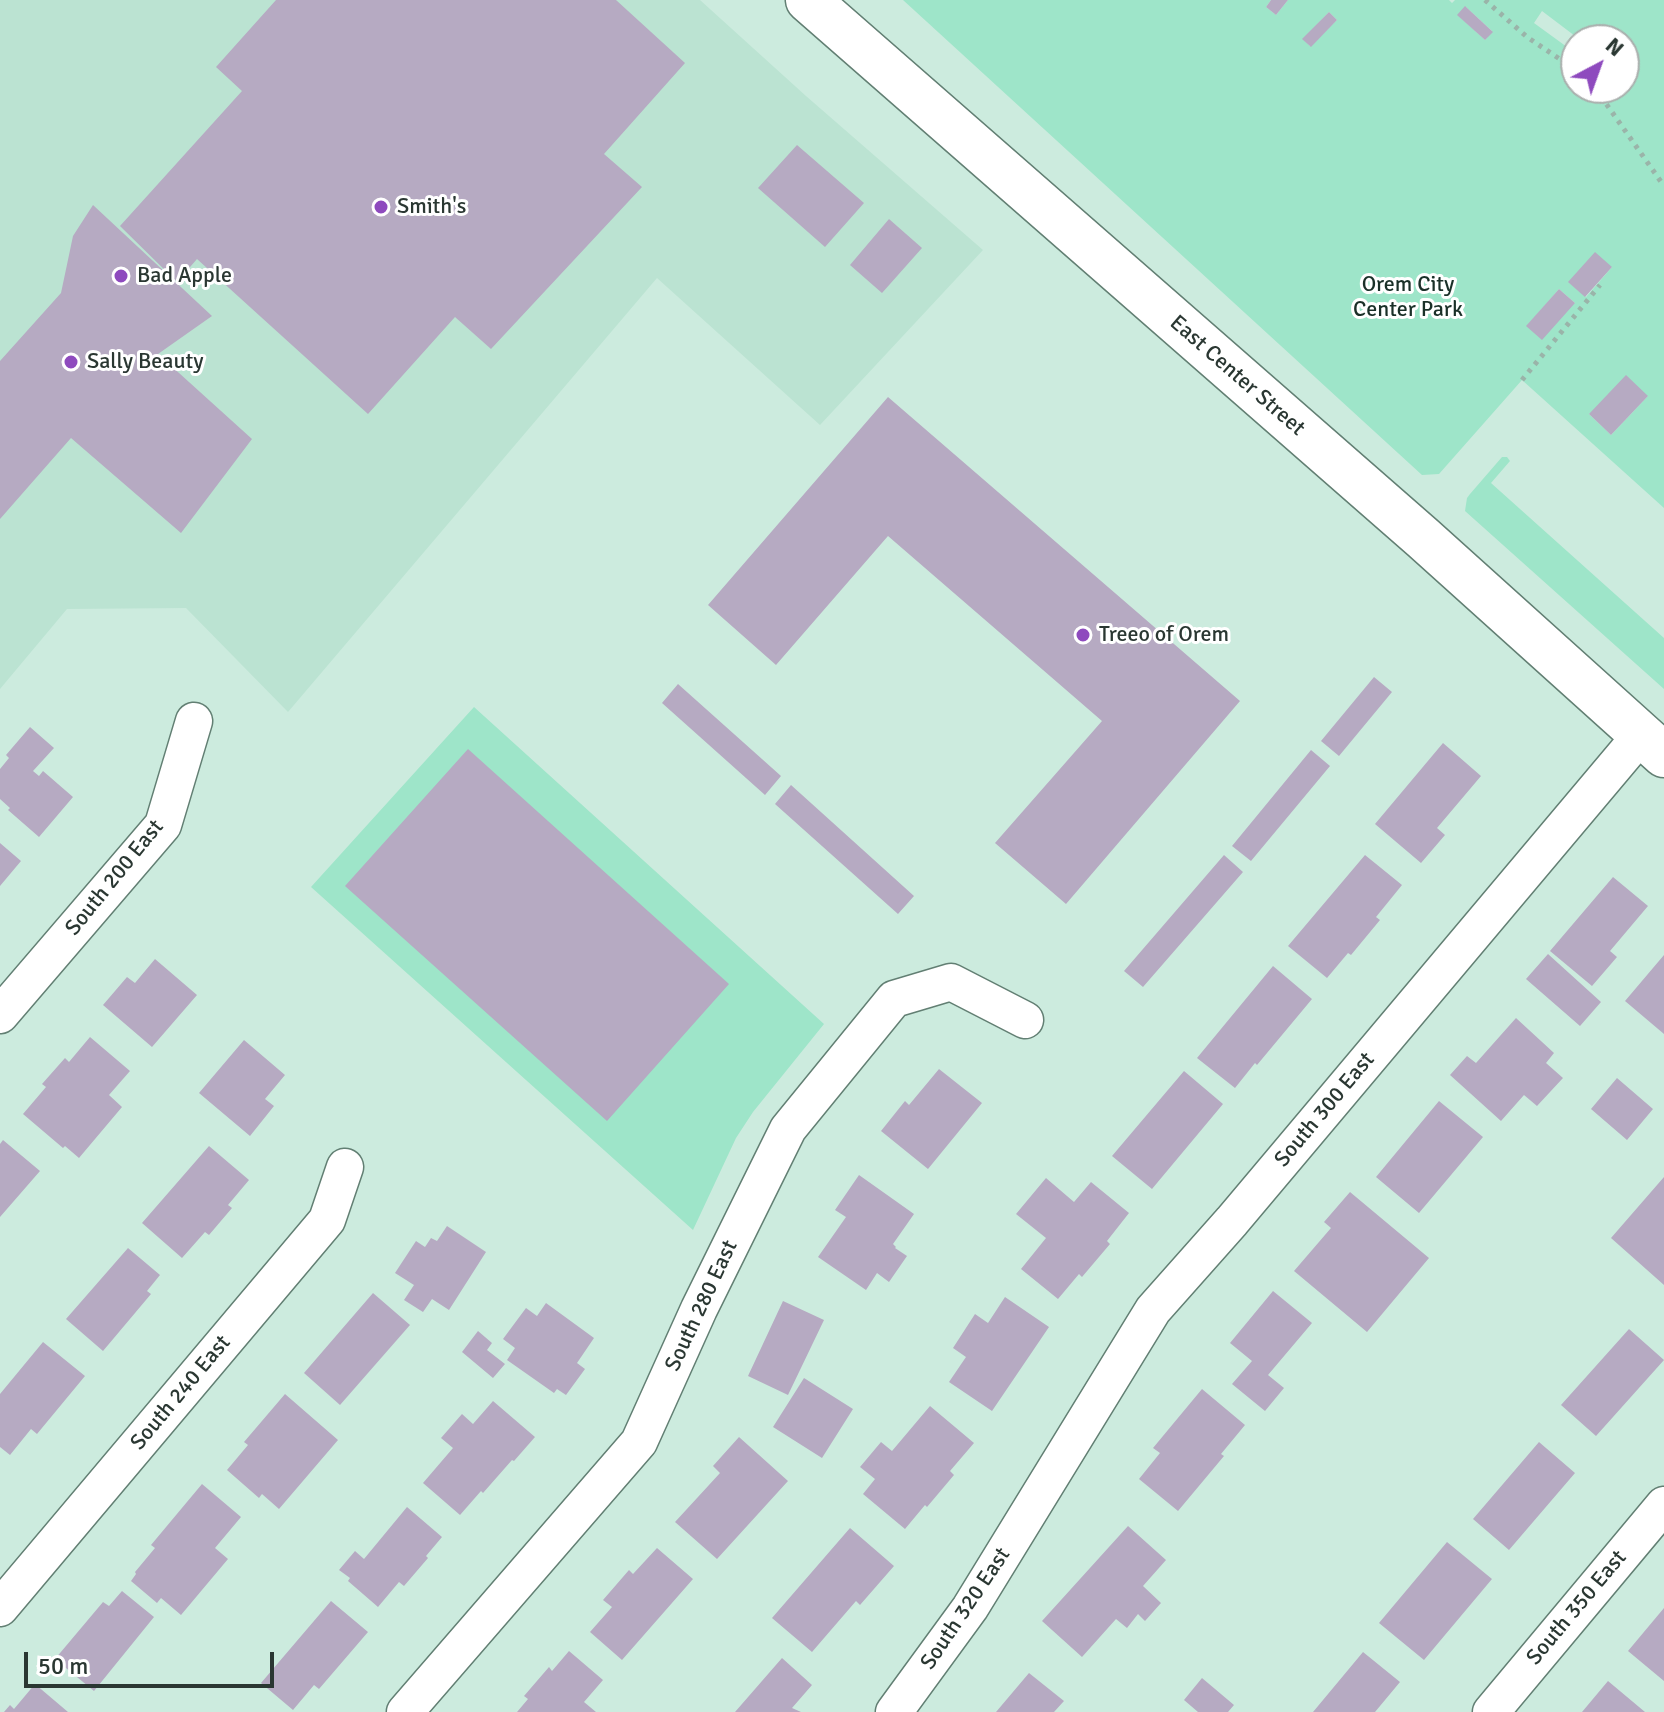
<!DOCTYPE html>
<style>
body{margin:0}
#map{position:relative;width:1664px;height:1712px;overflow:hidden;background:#ccebde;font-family:Signika,sans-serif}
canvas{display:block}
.north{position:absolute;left:1560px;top:24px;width:80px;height:80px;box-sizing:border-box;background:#fff;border:2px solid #aaafad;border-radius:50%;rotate:41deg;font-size:22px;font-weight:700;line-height:32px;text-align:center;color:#2a3732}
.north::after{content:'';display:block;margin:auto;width:28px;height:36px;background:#8e4abe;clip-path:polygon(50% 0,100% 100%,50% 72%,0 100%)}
.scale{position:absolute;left:24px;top:1652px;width:250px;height:36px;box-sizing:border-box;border:4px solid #2a3732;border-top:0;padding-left:10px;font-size:24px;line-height:28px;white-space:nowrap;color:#2a3732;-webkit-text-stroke:6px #fff;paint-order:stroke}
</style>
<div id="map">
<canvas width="1664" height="1712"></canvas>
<div class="north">N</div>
<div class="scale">50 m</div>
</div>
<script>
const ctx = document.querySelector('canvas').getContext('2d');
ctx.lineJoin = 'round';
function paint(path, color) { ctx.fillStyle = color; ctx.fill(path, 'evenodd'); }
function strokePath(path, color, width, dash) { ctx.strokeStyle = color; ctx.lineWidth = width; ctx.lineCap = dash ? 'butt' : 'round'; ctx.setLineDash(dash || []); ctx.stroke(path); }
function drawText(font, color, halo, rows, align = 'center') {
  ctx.font = font + ' Signika,sans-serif'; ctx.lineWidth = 6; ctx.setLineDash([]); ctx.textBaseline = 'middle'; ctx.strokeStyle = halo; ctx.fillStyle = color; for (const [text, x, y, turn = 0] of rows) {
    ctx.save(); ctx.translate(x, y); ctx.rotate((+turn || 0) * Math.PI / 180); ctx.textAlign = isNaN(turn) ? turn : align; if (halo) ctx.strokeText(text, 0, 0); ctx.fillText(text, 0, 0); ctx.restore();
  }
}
paint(new Path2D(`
 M 0,0 L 700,0 L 806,96 L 983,250 L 820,425 L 657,278 L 288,712 L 186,608 L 67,609 L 0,689 Z`), '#bbe3d2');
paint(new Path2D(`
 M 903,0 L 1271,0 L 1266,7 L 1276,15 L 1288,0 L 1449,0 L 1452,3 L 1455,0 L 1664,0 L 1664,508 L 1522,380 L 1439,474 L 1422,475 ZM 1466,7 L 1492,31 L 1485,40 L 1458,15 ZM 1542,11 L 1575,36 L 1567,47 L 1534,23 ZM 1329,12 L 1337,20 L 1310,46 L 1303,39 ZM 1576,40 L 1624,40 L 1624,88 L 1576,88 ZM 1612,267 L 1586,297 L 1569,282 ZM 1559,289 L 1575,303 L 1527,326 ZM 1648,396 L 1611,435 L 1589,414 Z
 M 1502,457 L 1507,457 L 1510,461 L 1491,483 L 1664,638 L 1664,689 L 1465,511 L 1467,498 L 1470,494 Z
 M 474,707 L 824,1024 L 753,1112 L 736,1138 L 693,1230 L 311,887 Z`), '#9ee5c9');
paint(new Path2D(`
 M 276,0 L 616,0 L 685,63 L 604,154 L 642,187 L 491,349 L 455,317 L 368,414 L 197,259 L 177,282 L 120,226 L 242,91 L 216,67 Z
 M 1271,0 L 1288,0 L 1276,15 L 1266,7 Z
 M 1465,6 L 1493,32 L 1485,40 L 1457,15 Z
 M 1329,12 L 1337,20 L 1311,47 L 1302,39 Z
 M 797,145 L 864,203 L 825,247 L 758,188 Z
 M 93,205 L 212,316 L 158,354 L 252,439 L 181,533 L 71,438 L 0,519 L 0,361 L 61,293 L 73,236 Z
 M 889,219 L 922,248 L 882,293 L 850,265 Z
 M 1595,252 L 1612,267 L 1585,297 L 1568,282 Z
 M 1559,289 L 1575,303 L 1542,340 L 1526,326 Z
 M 1626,375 L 1648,396 L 1611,435 L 1589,414 Z
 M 888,397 L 1240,701 L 1066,904 L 995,843 L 1102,721 L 888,536 L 776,665 L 708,605 Z
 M 1374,677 L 1392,692 L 1339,756 L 1321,741 Z
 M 678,684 L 781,776 L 765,795 L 662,703 Z
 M 30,727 L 54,748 L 33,771 L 39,776 L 43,771 L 73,797 L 39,837 L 8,810 L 10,808 L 0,799 L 0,769 L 9,758 L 6,755 Z
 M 1443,743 L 1481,776 L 1437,828 L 1445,835 L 1421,863 L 1375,824 Z
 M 468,749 L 729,984 L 607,1121 L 345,886 Z
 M 1311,750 L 1330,766 L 1251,861 L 1232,846 Z
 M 791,785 L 914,896 L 898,914 L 775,804 Z
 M 0,843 L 21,861 L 0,886 Z
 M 1224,855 L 1243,872 L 1143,987 L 1124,971 Z
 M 1365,855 L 1402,885 L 1376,917 L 1380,920 L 1351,955 L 1348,953 L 1327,978 L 1288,946 Z
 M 1613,877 L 1648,906 L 1610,951 L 1617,957 L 1592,986 L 1550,951 Z
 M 1548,954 L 1601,1002 L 1580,1026 L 1526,979 Z
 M 1664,955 L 1664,1034 L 1625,1001 Z
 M 155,959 L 197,995 L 152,1047 L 103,1005 L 127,977 L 135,983 Z
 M 1273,966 L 1312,999 L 1257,1065 L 1255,1063 L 1235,1088 L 1197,1058 Z
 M 1516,1018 L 1554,1053 L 1546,1063 L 1563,1078 L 1537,1106 L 1524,1095 L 1501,1121 L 1450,1075 L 1467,1056 L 1476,1063 Z
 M 90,1037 L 130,1071 L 109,1095 L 122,1107 L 79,1158 L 65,1146 L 63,1148 L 23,1114 L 46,1087 L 42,1084 L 65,1058 L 69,1062 Z
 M 244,1040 L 285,1075 L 265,1099 L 274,1106 L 250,1136 L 199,1093 Z
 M 939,1069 L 982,1103 L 928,1169 L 881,1131 L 905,1101 L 909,1105 Z
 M 1184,1071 L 1223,1104 L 1152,1189 L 1112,1156 Z
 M 1617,1078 L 1653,1109 L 1627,1140 L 1591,1109 Z
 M 1439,1101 L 1483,1137 L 1419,1213 L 1376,1177 Z
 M 3,1140 L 40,1171 L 0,1217 L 0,1144 Z
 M 209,1146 L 249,1180 L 228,1205 L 232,1208 L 209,1235 L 205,1232 L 182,1258 L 142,1223 Z
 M 859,1175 L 914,1214 L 893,1244 L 896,1247 L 895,1248 L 907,1256 L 889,1282 L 877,1273 L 866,1290 L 818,1257 L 846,1217 L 835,1210 Z
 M 1664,1177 L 1664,1285 L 1611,1238 Z
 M 1046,1178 L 1074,1202 L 1091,1182 L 1129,1213 L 1107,1241 L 1110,1244 L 1082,1277 L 1079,1274 L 1058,1299 L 1021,1269 L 1046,1238 L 1016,1214 Z
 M 1350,1192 L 1429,1258 L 1367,1332 L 1294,1271 L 1331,1228 L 1324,1222 Z
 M 447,1226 L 486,1252 L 449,1310 L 432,1299 L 423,1312 L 404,1300 L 414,1285 L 395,1273 L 416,1241 L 425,1247 L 431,1238 L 437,1241 Z
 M 128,1248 L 160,1275 L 147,1291 L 151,1294 L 103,1351 L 66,1319 Z
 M 1273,1291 L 1312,1323 L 1268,1375 L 1284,1388 L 1265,1411 L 1232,1384 L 1252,1361 L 1230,1343 Z
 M 373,1293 L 410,1325 L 340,1405 L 304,1373 Z
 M 1005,1297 L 1049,1327 L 992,1411 L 949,1382 L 966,1357 L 953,1348 L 975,1314 L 988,1323 Z
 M 783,1301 L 824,1320 L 788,1395 L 748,1376 Z
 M 546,1303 L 594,1338 L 577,1363 L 585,1369 L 566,1395 L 557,1389 L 554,1393 L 507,1360 L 515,1348 L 503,1339 L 526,1308 L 537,1316 Z
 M 1629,1329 L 1664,1360 L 1596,1436 L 1561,1405 Z
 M 478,1331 L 492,1343 L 487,1350 L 505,1364 L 493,1378 L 462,1352 Z
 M 43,1342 L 85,1376 L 37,1434 L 31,1429 L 10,1455 L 0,1447 L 0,1394 Z
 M 804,1378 L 853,1409 L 822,1458 L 773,1427 Z
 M 1202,1389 L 1245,1425 L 1221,1454 L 1224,1456 L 1178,1511 L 1139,1479 L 1160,1453 L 1153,1448 Z
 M 285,1394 L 338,1440 L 279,1509 L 262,1494 L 259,1498 L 227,1470 L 248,1445 L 244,1442 Z
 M 493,1401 L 535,1437 L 514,1461 L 512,1460 L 483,1493 L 481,1491 L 460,1515 L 423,1483 L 453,1448 L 441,1438 L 462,1414 L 473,1424 Z
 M 930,1406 L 974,1443 L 950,1471 L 954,1475 L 927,1507 L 925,1505 L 905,1529 L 863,1494 L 875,1479 L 860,1467 L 881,1442 L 892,1451 Z
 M 739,1437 L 788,1481 L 717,1559 L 675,1522 L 720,1473 L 713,1466 Z
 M 1539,1442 L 1575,1473 L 1509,1550 L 1473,1519 Z
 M 202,1484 L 241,1517 L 215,1548 L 228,1559 L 181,1615 L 161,1598 L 157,1603 L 131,1581 L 136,1574 L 135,1572 L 155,1548 L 151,1545 Z
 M 407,1507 L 442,1537 L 426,1556 L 428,1558 L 404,1586 L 399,1582 L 378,1607 L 348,1581 L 350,1578 L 339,1570 L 355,1551 L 364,1559 Z
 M 1128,1526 L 1166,1560 L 1143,1586 L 1161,1603 L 1145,1621 L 1138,1614 L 1127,1628 L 1116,1619 L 1082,1657 L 1042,1621 Z
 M 850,1528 L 894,1566 L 860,1605 L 856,1601 L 812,1652 L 772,1618 Z
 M 1447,1542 L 1492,1579 L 1424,1660 L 1379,1623 Z
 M 657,1548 L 693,1579 L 622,1660 L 590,1632 L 612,1607 L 603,1600 L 629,1570 L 633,1574 Z
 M 122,1591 L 154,1617 L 94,1691 L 55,1659 L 103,1602 L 109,1606 Z
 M 331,1601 L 368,1632 L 319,1689 L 314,1685 L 293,1710 L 261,1683 Z
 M 1664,1608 L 1664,1681 L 1628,1651 Z
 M 569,1651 L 603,1680 L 584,1702 L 596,1712 L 517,1712 L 528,1699 L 524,1696 L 549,1667 L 552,1671 Z
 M 1363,1652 L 1400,1682 L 1375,1712 L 1313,1712 Z
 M 782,1658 L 812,1685 L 792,1708 L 801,1712 L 735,1712 Z
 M 1029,1673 L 1064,1701 L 1054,1712 L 996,1712 Z
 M 1202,1678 L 1234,1705 L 1228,1712 L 1198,1712 L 1184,1700 Z
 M 1608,1681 L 1645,1712 L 1582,1712 Z
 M 35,1684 L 68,1712 L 4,1712 L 10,1705 L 14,1709 Z`), '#b6aac2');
const minor = new Path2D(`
 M 0,1015 L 163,825 L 194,721
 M 0,1608 L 327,1220 L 345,1167
 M 405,1712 L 639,1442 L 699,1309 L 788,1129 L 894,999 L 951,982 L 1025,1020
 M 894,1712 L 970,1608 L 1153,1310 L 1232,1221 L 1641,735
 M 1491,1712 L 1664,1505`);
const primary = new Path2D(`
 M 808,0 L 1423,538 L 1664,755`);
strokePath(minor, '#627f73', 39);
strokePath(primary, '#627f73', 47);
strokePath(new Path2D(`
 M 1485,0 L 1527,37 L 1576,70
 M 1595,88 L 1664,186
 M 1522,380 L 1600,285`), '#9ab4a9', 5, [4, 6]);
strokePath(minor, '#fff', 36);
strokePath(primary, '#fff', 44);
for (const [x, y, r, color] of [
 [381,207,8,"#8e4abe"],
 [121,276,8,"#8e4abe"],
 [71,362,8,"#8e4abe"],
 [1083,635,8,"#8e4abe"]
]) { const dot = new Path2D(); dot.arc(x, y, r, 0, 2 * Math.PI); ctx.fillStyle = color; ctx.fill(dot); strokePath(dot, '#fff', 3); }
drawText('22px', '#2a3732', '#fff', [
 ["Smith's",397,207],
 ["Bad Apple",137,276],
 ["Sally Beauty",87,362],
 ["Treeo of Orem",1099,635]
], 'left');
drawText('22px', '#1a3028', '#fff', [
 ["Orem City",1408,285],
 ["Center Park",1408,310]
]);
drawText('22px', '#2a3732', '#fff', [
 ["East Center Street",1237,376,41],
 ["South 200 East",115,878,-51],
 ["South 300 East",1325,1110,-50],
 ["South 280 East",702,1306,-65],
 ["South 240 East",181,1393,-50],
 ["South 350 East",1577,1608,-50],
 ["South 320 East",966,1609,-56]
]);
</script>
